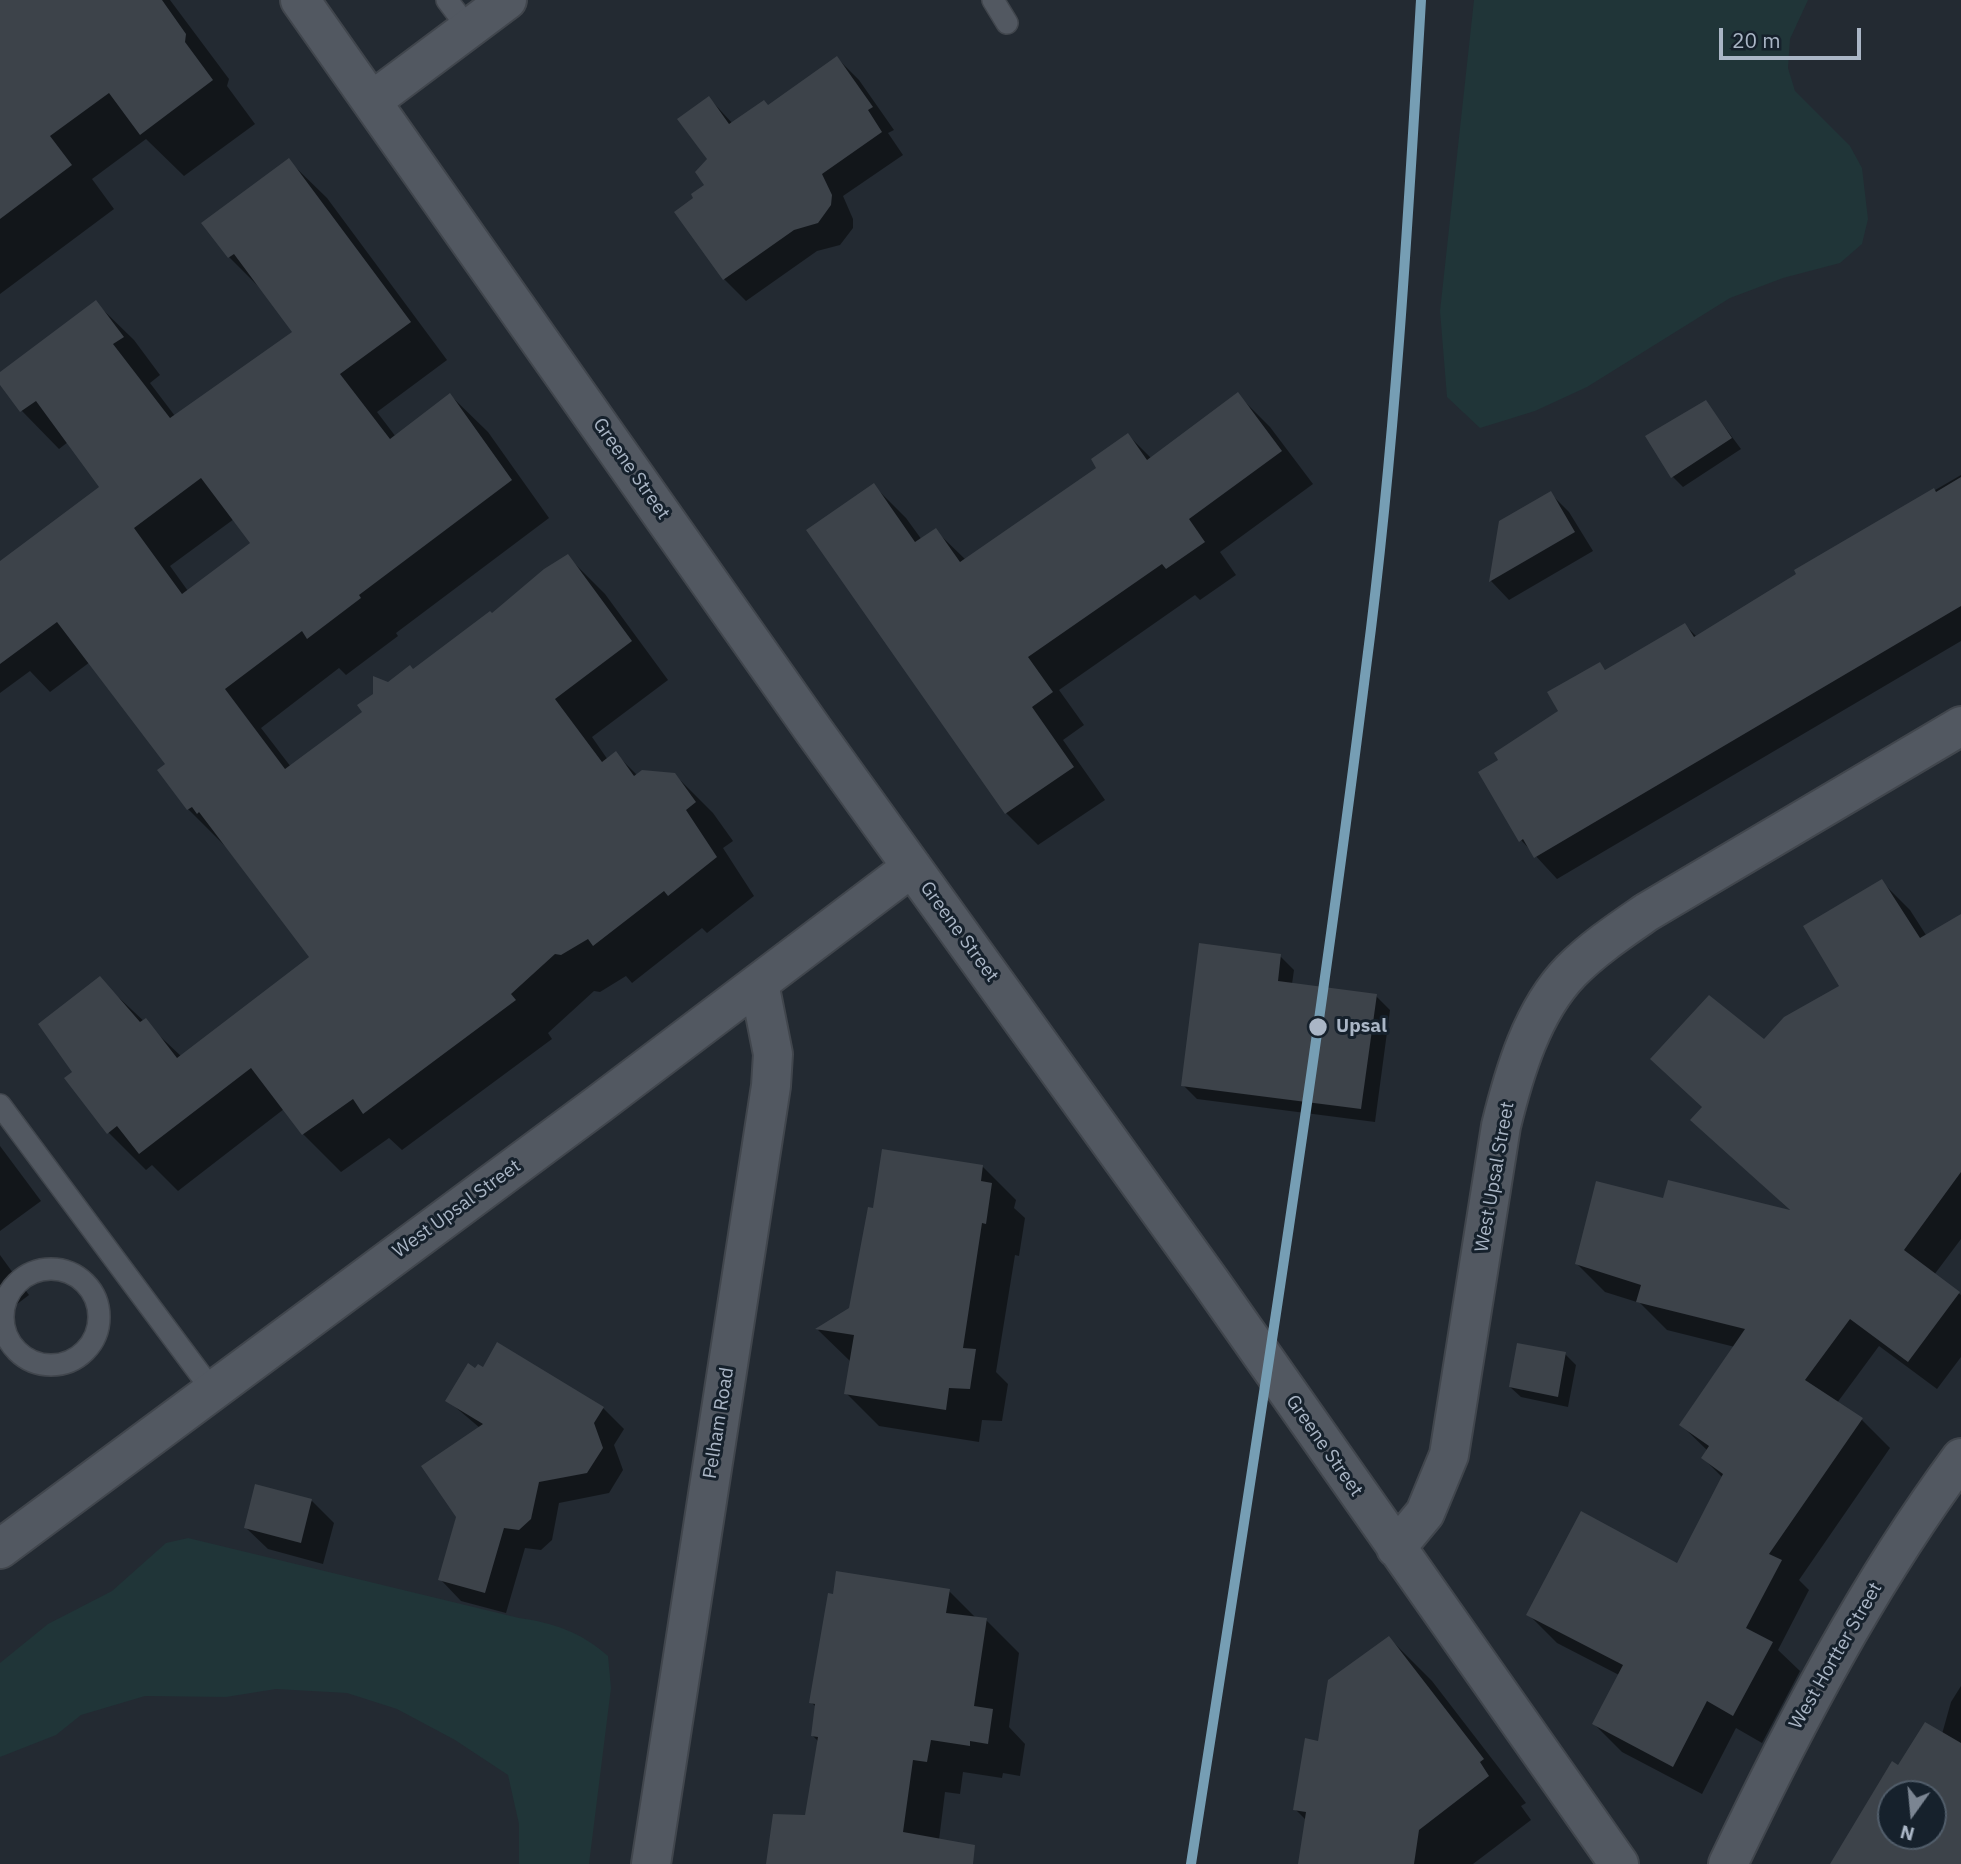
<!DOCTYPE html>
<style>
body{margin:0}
#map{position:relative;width:1961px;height:1864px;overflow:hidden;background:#232a32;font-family:"IBM Plex Sans",sans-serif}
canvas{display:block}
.north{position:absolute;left:1877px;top:1780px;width:70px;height:70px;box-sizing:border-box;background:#16212c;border:2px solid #515d6a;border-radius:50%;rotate:195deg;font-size:19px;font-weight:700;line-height:28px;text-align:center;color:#aab6c6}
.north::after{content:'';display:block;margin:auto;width:24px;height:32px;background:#7b8592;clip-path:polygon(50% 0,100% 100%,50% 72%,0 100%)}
.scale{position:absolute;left:1719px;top:28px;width:142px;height:32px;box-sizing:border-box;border:4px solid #aab6c6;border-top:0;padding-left:9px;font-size:21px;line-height:24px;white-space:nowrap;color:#aab6c6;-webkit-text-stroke:5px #16212c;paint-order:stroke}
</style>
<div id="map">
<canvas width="1961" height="1864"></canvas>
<div class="north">N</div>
<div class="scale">20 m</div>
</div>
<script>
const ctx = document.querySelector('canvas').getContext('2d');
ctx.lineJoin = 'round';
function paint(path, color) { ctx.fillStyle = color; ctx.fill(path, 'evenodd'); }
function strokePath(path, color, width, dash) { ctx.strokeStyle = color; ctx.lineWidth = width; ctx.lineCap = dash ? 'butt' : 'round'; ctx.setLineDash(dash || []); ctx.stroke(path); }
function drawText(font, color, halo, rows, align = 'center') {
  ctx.font = font + ' "IBM Plex Sans",sans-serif'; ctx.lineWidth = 6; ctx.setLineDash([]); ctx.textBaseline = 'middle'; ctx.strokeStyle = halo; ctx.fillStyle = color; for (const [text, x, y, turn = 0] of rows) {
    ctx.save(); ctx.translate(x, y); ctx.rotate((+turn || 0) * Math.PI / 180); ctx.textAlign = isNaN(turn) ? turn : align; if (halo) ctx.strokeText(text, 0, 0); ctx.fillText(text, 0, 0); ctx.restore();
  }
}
paint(new Path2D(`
 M 1474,0 L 1808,0 L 1790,39 L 1788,68 L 1795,91 L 1850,146 L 1862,168 L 1868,219 L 1862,244 L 1840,263 L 1783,278 L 1730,298 L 1587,387 L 1535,411 L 1480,428 L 1447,397 L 1440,311 Z
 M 188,1538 L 519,1618 C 554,1623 581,1632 608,1656 L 611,1688 L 589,1864 L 519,1864 L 519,1824 L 508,1775 L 455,1740 L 397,1709 L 347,1693 L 276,1689 L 226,1697 L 145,1696 L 81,1715 L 56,1735 L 0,1757 L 0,1663 L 48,1624 L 112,1591 L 166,1543 Z`), '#203538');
paint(new Path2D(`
 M 0,0 L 170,0 L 229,79 L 227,86 L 255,124 L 184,176 L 146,139 L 92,179 L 114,209 L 0,294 Z
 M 837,58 L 859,80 L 894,130 L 888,133 L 903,155 L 843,196 L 853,219 L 853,228 L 840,245 L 817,251 L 746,301 L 724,279 L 696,199 L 707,186 L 709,98 L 733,124 L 768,106 Z
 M 289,161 L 327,198 L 447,360 L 377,412 L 396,437 L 450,395 L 488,432 L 549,518 L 396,633 L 398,636 L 346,675 L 339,668 L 261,728 L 291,767 L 365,712 L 389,684 L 413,671 L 492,616 L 567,556 L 605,594 L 668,680 L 592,737 L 608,760 L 616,754 L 638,776 L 675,775 L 713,813 L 733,841 L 723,848 L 754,896 L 707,933 L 702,928 L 632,983 L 626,976 L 600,992 L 594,991 L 548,1033 L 552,1039 L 402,1150 L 389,1138 L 341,1172 L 303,1134 L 284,1109 L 178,1191 L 152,1165 L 146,1170 L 109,1133 L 74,1073 L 99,979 L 182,1057 L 312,958 L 226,847 L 188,809 L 159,770 L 167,764 L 90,662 L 50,692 L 30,671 L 0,693 L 0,563 L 102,487 L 68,442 L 59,449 L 22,411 L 0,382 L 0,374 L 96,303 L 134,340 L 160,375 L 150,383 L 175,416 L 295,332 L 267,295 L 229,257 ZM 234,519 L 252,543 L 188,591 L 170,566 Z
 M 1238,395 L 1270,427 L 1313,484 L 1220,552 L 1236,575 L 1200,600 L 1195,595 L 1059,690 L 1084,725 L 1063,740 L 1105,800 L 1038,845 L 1006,813 L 809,531 L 874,486 L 906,518 L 922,540 L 936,531 L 966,560 L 1099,468 L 1128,435 L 1152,459 Z
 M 1706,402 L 1741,449 L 1683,487 L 1672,476 Z
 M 1961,475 L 1961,641 L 1557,879 L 1521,840 L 1500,761 L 1561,711 L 1600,664 L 1606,671 L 1685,625 L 1697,637 L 1798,574 L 1796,571 Z
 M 1550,493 L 1569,512 L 1593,551 L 1509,600 L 1491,581 L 1501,522 Z
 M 1882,882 L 1910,910 L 1926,935 L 1961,916 L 1961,1239 L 1934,1275 L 1961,1295 L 1961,1357 L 1937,1389 L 1879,1346 L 1837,1403 L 1861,1419 L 1890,1448 L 1799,1580 L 1809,1590 L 1778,1650 L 1800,1671 L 1762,1743 L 1736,1728 L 1702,1794 L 1622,1752 L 1594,1724 L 1619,1675 L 1557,1643 L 1528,1614 L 1677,1565 L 1723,1478 L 1703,1458 L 1708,1451 L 1681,1425 L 1735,1347 L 1667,1330 L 1640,1303 L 1605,1292 L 1577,1264 L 1792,1212 L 1693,1120 L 1764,1042 L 1841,986 Z
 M 1280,956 L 1294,970 L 1292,984 L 1376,996 L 1390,1010 L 1375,1122 L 1197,1099 L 1183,1085 Z
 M 0,1146 L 41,1201 L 0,1231 Z
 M 983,1167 L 1016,1200 L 1014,1208 L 1025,1218 L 1019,1256 L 1015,1255 L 996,1372 L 1008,1384 L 1002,1421 L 982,1420 L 979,1442 L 879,1426 L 846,1393 L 851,1362 L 818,1330 L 851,1309 L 874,1210 Z
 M 0,1255 L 29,1295 L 0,1317 Z
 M 1565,1354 L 1576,1365 L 1568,1407 L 1521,1397 L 1510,1387 Z
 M 475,1370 L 603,1408 L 624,1429 L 614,1445 L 623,1470 L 609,1493 L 559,1503 L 552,1540 L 541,1550 L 525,1548 L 506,1613 L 461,1601 L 440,1579 L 480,1428 L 447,1400 Z
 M 312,1501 L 334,1523 L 323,1564 L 268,1549 L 245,1527 Z
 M 949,1591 L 976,1618 L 986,1620 L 1019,1653 L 1009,1727 L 1025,1744 L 1020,1776 L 1003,1773 L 1002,1778 L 963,1772 L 960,1794 L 945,1792 L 938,1848 L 954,1864 L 768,1864 L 807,1817 L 819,1742 L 812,1735 L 817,1708 L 811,1702 Z
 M 1389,1638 L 1432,1681 L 1526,1803 L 1521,1806 L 1531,1820 L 1473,1864 L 1300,1864 L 1306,1820 L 1295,1809 L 1319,1743 Z
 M 1961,1686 L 1961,1864 L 1834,1864 L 1898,1767 L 1942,1734 L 1951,1702 ZM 1891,1794 L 1933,1794 L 1933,1836 L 1891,1836 Z`), '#0007');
paint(new Path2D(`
 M 0,0 L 162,0 L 186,34 L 185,42 L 213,80 L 140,135 L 109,93 L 50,136 L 72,165 L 0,219 Z
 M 837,56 L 873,107 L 868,110 L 882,132 L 822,174 L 832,195 L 831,205 L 818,223 L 794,230 L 723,280 L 674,212 L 693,198 L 691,194 L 704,185 L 695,172 L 707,159 L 677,119 L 709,96 L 729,124 L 764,100 L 768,105 Z
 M 289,158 L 411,322 L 340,374 L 390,439 L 450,393 L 512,480 L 359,595 L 361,598 L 307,639 L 302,631 L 225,689 L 285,769 L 362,712 L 357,705 L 373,694 L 373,676 L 388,682 L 410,665 L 413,669 L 490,611 L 492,613 L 544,569 L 568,554 L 632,641 L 555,699 L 602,762 L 616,751 L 634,776 L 642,770 L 675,773 L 696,802 L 686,810 L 717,857 L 668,896 L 664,891 L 593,946 L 588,939 L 561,955 L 555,954 L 511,994 L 516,1000 L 363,1114 L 353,1099 L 302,1135 L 251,1068 L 139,1154 L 117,1126 L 107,1134 L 64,1078 L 72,1072 L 38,1024 L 100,976 L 140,1022 L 146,1018 L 177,1058 L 309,957 L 199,812 L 197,814 L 192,807 L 187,810 L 157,770 L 165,764 L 57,622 L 0,664 L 0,561 L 99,487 L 36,401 L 20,412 L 0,385 L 0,372 L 96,300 L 124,337 L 113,344 L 170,418 L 292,332 L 234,254 L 228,258 L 201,223 ZM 201,478 L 250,543 L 182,594 L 134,528 Z
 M 1238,392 L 1282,451 L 1189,519 L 1205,542 L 1166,569 L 1162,564 L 1028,657 L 1053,692 L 1032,707 L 1074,767 L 1005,814 L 806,530 L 874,483 L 915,542 L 936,528 L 960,562 L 1096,468 L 1091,459 L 1128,433 L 1147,460 Z
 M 1706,400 L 1732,438 L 1671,478 L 1645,436 Z
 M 1961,477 L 1961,606 L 1534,858 L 1523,839 L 1519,842 L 1478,772 L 1498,760 L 1494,753 L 1558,711 L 1547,692 L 1600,662 L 1605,670 L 1685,623 L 1694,637 L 1796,574 L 1794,570 L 1934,488 L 1936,492 Z
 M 1551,491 L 1575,532 L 1489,582 L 1499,521 Z
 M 1882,879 L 1920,938 L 1961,914 L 1961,1172 L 1904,1250 L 1960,1292 L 1908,1362 L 1850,1319 L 1805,1380 L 1863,1418 L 1769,1554 L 1782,1560 L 1746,1628 L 1773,1642 L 1733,1716 L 1707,1701 L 1673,1767 L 1592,1724 L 1623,1665 L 1526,1615 L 1581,1511 L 1677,1563 L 1723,1474 L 1701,1458 L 1709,1446 L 1679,1425 L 1745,1329 L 1636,1302 L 1641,1285 L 1575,1264 L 1596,1181 L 1663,1198 L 1668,1180 L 1790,1210 L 1690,1120 L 1702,1107 L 1650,1059 L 1709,995 L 1764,1039 L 1784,1017 L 1839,986 L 1803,926 Z
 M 1199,943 L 1281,954 L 1278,981 L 1377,994 L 1361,1109 L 1181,1086 Z
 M 882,1149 L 983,1165 L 981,1181 L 992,1183 L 986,1224 L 982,1223 L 963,1348 L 976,1349 L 970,1389 L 949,1388 L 946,1410 L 844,1394 L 854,1335 L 815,1329 L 849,1308 L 868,1207 L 873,1208 Z
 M 497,1342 L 604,1407 L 594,1423 L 603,1448 L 587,1473 L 539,1482 L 531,1519 L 519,1530 L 504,1528 L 485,1593 L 438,1580 L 456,1517 L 421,1466 L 483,1424 L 445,1401 L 468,1363 L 475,1368 L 478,1364 L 483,1367 Z
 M 1517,1343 L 1566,1352 L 1558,1397 L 1509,1387 Z
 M 255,1484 L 312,1499 L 301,1543 L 244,1528 Z
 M 836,1571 L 950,1589 L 946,1613 L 987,1618 L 974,1706 L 993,1709 L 988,1744 L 970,1741 L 970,1746 L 931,1740 L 927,1762 L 913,1760 L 903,1832 L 975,1845 L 973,1864 L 766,1864 L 773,1814 L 805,1815 L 818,1737 L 811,1736 L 815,1704 L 809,1703 L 828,1593 L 833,1594 Z
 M 1389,1636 L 1484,1759 L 1480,1762 L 1489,1776 L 1419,1830 L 1414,1864 L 1298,1864 L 1306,1812 L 1293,1810 L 1305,1738 L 1318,1741 L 1328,1680 Z
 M 1925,1722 L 1961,1743 L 1961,1864 L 1830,1864 L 1892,1761 L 1898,1765 ZM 1891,1794 L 1933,1794 L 1933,1836 L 1891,1836 Z`), '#3d434a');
const lane = new Path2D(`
 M 447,0 L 468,28
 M 993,0 L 1007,23
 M 0,1105 L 212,1390
 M3 1317a48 48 0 1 1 96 0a48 48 0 1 1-96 0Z`);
const street = new Path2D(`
 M 300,0 L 814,731 L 1210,1281 L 1619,1864
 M 372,101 L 507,0
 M 1396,1548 L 1425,1513 L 1449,1455 L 1501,1126 C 1514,1073 1532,1011 1571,971 C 1594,948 1621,930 1647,912 L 1961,726
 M 0,1549 L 599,1104 L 912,867
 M 651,1864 L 771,1086 L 773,1054 L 759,983
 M 1728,1864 C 1795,1723 1868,1584 1961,1458`);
strokePath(lane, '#41464d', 24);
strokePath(street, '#41464d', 42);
strokePath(lane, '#525861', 21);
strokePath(street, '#525861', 38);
strokePath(new Path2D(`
 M 1191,1864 C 1253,1466 1316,1068 1366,668 C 1395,447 1408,223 1421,0`), '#769eb4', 10);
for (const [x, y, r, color] of [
 [1318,1027,10,"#aab6c6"]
]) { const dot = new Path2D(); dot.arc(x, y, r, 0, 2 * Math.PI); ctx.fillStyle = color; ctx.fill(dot); strokePath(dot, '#16212c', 2.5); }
drawText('19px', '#aab6c6', '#16212c', [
 ["Greene Street",631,469,55],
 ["Greene Street",959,932,54],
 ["West Upsal Street",1495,1177,-80],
 ["West Upsal Street",457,1209,-36],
 ["Pelham Road",719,1423,-81],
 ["Greene Street",1324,1446,55],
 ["West Hortter Street",1836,1656,-60]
]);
drawText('bold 19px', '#aab6c6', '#16212c', [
 ["Upsal",1336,1027]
], 'left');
</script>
